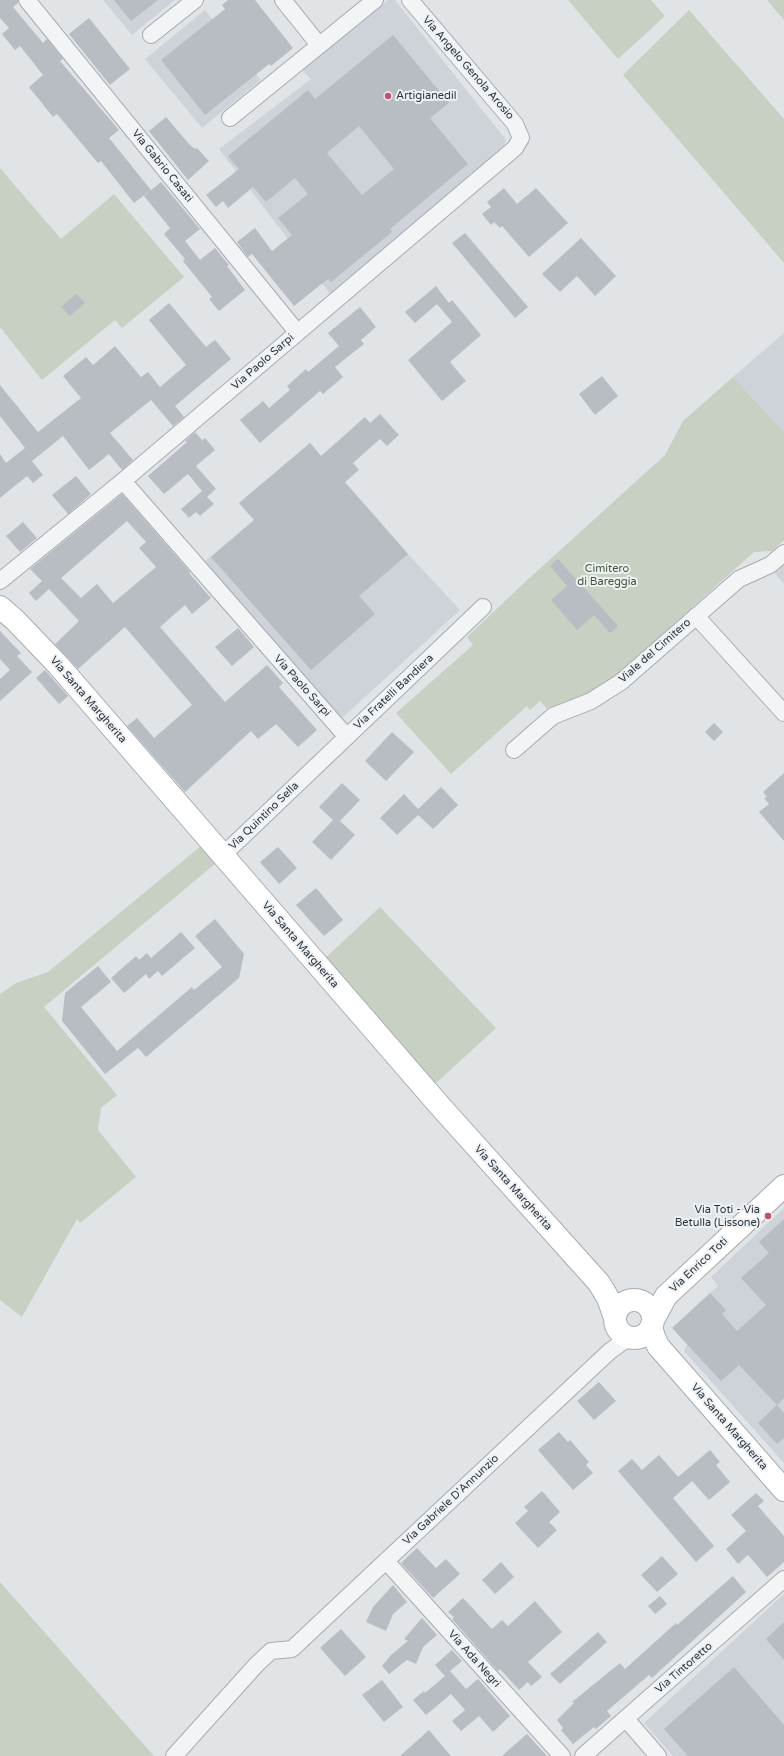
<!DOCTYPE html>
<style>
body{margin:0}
canvas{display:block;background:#e0e4e7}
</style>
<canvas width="784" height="1756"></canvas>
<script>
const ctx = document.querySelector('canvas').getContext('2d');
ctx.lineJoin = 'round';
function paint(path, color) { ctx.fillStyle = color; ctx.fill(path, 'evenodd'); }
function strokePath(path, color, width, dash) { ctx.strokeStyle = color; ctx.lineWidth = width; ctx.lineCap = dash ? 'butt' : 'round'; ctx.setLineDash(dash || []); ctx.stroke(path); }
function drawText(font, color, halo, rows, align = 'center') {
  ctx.font = font + ' "Varela Round",sans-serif'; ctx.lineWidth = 4; ctx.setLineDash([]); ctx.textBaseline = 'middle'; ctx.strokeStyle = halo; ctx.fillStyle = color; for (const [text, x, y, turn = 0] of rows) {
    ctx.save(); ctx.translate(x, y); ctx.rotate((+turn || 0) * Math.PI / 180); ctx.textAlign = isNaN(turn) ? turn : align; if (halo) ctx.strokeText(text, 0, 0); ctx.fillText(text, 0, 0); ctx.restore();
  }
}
paint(new Path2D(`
 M 103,0 L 175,0 L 132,35 Z
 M 388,0 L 395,0 L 506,140 L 503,149 L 331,295 L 219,149 L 311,79 L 301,69 Z
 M 205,10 L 261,80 L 202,128 L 145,59 Z
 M 784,333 L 784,432 L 733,377 Z
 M 310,443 L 408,554 L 460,610 L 342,718 L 204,562 L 254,520 L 239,503 L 262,483 L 279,503 L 276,472 Z
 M 784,563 L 784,584 L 774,572 Z
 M 784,1208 L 784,1463 L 684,1351 L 710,1293 L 718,1286 L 711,1277 Z
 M 784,1594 L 784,1756 L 673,1756 L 644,1723 Z`), '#ced3d9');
paint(new Path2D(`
 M 568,0 L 651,0 L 665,16 L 618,59 Z
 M 767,0 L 784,0 L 784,20 Z
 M 689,10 L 784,119 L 784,263 L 623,75 Z
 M 0,168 L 61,239 L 114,194 L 184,277 L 122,328 L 115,320 L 42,380 L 0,327 Z
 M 733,377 L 784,432 L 784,540 L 772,551 L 754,552 L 609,682 L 574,700 L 548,710 L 540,701 L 530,710 L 527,706 L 451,774 L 396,713 L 473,645 L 467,637 L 524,583 L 665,455 L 683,421 Z
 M 201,846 L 216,863 L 44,1007 L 117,1095 L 101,1108 L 98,1130 L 136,1177 L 80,1223 L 77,1219 L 22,1317 L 0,1300 L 0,994 L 16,983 L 48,972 Z
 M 380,907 L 496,1028 L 434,1085 L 322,961 Z
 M 0,1582 L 154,1756 L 0,1756 Z`), '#c7d0c2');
paint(new Path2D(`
 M 0,0 L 18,0 L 18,3 L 13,7 L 43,43 L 47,39 L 63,59 L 60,61 L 119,130 L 109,138 L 151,190 L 134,203 L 101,161 L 98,163 L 57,114 L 53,117 L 29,87 L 43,75 L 20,46 L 15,50 L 2,34 L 9,28 L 0,18 Z
 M 114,0 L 158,0 L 131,21 Z
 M 228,0 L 255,0 L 293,48 L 271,66 L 269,64 L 205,115 L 161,60 L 225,9 L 222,5 Z
 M 89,18 L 130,69 L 110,85 L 69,34 Z
 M 393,35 L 449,103 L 430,118 L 468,164 L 390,229 L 392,232 L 331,282 L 328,279 L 294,306 L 252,254 L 248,257 L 237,242 L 255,228 L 272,251 L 292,235 L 278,218 L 308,194 L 295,178 L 266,202 L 253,187 L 228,208 L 223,201 L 216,207 L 206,195 L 239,169 L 228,156 L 308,90 L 315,99 ZM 359,126 L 394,169 L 362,195 L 327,153 Z
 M 166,117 L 189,144 L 195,149 L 197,148 L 209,161 L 188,180 L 149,131 Z
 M 161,182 L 200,229 L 185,241 L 200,260 L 215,248 L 229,265 L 227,266 L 245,290 L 219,311 L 209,299 L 212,297 L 183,261 L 185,259 L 164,234 L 170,228 L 144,196 Z
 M 504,188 L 517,204 L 536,188 L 568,223 L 529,257 L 502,226 L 500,228 L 494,222 L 491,225 L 482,214 L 491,207 L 487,202 Z
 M 465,233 L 528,307 L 515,318 L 452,243 Z
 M 581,238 L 616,276 L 595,296 L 577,276 L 560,292 L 542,274 Z
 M 436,286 L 449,303 L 452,300 L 481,335 L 450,362 L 466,381 L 442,401 L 408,360 L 452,322 L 437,304 L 415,323 L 405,312 Z
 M 76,294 L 85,303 L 70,316 L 61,307 Z
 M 169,303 L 206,347 L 215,340 L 231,359 L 175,406 L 184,417 L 173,426 L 151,400 L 110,433 L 133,460 L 122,470 L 109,454 L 89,470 L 63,436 L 32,461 L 43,475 L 33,483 L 27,476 L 0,498 L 0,454 L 6,463 L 25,448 L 0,416 L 0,385 L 38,432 L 81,398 L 63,376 L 86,357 L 93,365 L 115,346 L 141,377 L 148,372 L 160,387 L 186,365 L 149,320 Z
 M 360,307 L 376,327 L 361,340 L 364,344 L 335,367 L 343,377 L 323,394 L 320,391 L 260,443 L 240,420 L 263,401 L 269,408 L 290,390 L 287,386 L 306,369 L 308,372 L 339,346 L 328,333 Z
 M 602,376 L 618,396 L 595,415 L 579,394 Z
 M 380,414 L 399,435 L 387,446 L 380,439 L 353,463 L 359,470 L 345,482 L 408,554 L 359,596 L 375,614 L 311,670 L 211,557 L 254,520 L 239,503 L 310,443 L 321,456 L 365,417 L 370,423 Z
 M 195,432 L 202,440 L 205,438 L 215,450 L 196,466 L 216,489 L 207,497 L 214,504 L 200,516 L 196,512 L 189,518 L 181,509 L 202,491 L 188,474 L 164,494 L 148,476 L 187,442 L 185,441 Z
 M 76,476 L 91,494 L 68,514 L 52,495 Z
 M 122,494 L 190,572 L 189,573 L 211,598 L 192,614 L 185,605 L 160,627 L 225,702 L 267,665 L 283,683 L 279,687 L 317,730 L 298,747 L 276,724 L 258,739 L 251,731 L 185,792 L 127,726 L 137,718 L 154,738 L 192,705 L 125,627 L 78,669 L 55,644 L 79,621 L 49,589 L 36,601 L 29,593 L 42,581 L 30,569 ZM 127,521 L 146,542 L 139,548 L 156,567 L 113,603 L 97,584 L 81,598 L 61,578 Z
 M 23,522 L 37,538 L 20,552 L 6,536 Z
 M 558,559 L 618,626 L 610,633 L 594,615 L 577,630 L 551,600 L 567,586 L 550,566 Z
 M 238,628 L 254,647 L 232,666 L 215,647 Z
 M 0,631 L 21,653 L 17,656 L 32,672 L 0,701 L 0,679 L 10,670 L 0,659 Z
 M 45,670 L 68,696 L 59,704 L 36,678 Z
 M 714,723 L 723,732 L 714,741 L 705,732 Z
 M 392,732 L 414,752 L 386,781 L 365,761 Z
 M 784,773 L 784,841 L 759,812 L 769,804 L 764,798 L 767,797 L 763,792 Z
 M 342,783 L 360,800 L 340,821 L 355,835 L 331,860 L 312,842 L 333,820 L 319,807 Z
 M 441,787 L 458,805 L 433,829 L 418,815 L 397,835 L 380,818 L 404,794 L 418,809 Z
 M 278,847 L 297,868 L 279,884 L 260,862 Z
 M 316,888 L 343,920 L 324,936 L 296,905 Z
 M 215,919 L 244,954 L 239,978 L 146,1057 L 138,1048 L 105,1074 L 62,1021 L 65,993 L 98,966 L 111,982 L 81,1007 L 117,1051 L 192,987 L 194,990 L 222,967 L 195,936 Z
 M 181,932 L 195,948 L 162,976 L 158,971 L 149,979 L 146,974 L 124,993 L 111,978 L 136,956 L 139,960 L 147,953 L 151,958 Z
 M 784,1219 L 784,1398 L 777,1405 L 739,1365 L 721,1381 L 672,1328 L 710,1293 L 726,1310 L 722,1314 L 737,1331 L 766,1305 L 741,1278 L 769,1253 L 759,1242 Z
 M 599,1382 L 616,1401 L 594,1420 L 577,1401 Z
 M 777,1405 L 784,1413 L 784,1438 L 777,1444 L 758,1423 Z
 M 559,1432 L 568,1442 L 570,1440 L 589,1462 L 586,1465 L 593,1473 L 573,1490 L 538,1450 Z
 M 710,1450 L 720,1462 L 716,1465 L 730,1482 L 709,1500 L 692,1481 L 673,1498 L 714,1546 L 696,1562 L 618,1471 L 632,1459 L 642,1470 L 659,1455 L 678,1477 Z
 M 542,1491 L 560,1512 L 549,1522 L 557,1530 L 538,1548 L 515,1523 L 528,1511 L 524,1507 Z
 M 756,1493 L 764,1501 L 758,1506 L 784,1536 L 784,1562 L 767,1577 L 748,1555 L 738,1564 L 726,1549 L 746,1531 L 731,1515 Z
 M 417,1548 L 436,1568 L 446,1559 L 460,1574 L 433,1598 L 401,1563 Z
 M 662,1556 L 678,1574 L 657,1592 L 641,1575 Z
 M 501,1562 L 514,1577 L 495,1594 L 482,1580 Z
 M 733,1576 L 746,1592 L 652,1678 L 649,1675 L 607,1711 L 611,1716 L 596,1729 L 594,1727 L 573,1744 L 561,1730 L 563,1728 L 557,1720 L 574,1703 L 572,1702 L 620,1663 L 625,1669 L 676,1623 L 677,1625 Z
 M 393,1585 L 407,1602 L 393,1614 L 386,1631 L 366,1622 L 373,1607 Z
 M 660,1596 L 667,1604 L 655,1614 L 648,1606 Z
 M 463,1598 L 492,1629 L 502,1620 L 508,1626 L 535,1601 L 562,1632 L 528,1662 L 542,1677 L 531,1686 L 528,1682 L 519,1690 L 500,1669 L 498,1671 L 452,1619 L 454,1617 L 448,1612 Z
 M 422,1618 L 437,1635 L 423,1647 L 416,1664 L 407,1660 L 389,1674 L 382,1666 L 391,1655 L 408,1641 L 404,1639 Z
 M 784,1622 L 784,1660 L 766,1639 Z
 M 341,1629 L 366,1657 L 345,1676 L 320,1648 Z
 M 598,1632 L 607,1642 L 560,1684 L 550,1674 Z
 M 452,1650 L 462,1661 L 450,1671 L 466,1689 L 478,1679 L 510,1716 L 493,1732 L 479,1716 L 461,1731 L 452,1721 L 465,1710 L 451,1694 L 426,1715 L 413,1700 L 424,1691 L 425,1693 L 445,1676 L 435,1665 Z
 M 734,1667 L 784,1725 L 784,1756 L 688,1756 L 664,1729 Z
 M 382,1680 L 403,1707 L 384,1722 L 362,1695 Z
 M 429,1730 L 451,1756 L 400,1756 Z
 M 527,1734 L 547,1756 L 502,1756 L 513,1746 Z`), '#b8bdc3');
const street = new Path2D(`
 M 27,0 L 297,332
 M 283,0 L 319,45
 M 151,35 L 195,0
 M 230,118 L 375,0
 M 123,481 L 347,737
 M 0,581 L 123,481 L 515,148 L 521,138 L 515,124 L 410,0
 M 696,616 L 784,713
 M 514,750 L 553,716 L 591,701 L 621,682 L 739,579 L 770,565 L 784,553
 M 223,855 L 483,607
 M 386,1561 L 562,1756
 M 626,1719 L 658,1756
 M 174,1756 L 257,1664 L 271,1651 L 292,1649 L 610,1351 L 624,1341 L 632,1338
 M 583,1756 L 784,1579`);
const secondary = new Path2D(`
 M 0,607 L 15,620 L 59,666 L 440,1106 L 599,1283 L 608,1298 L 614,1315
 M615 1319a19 19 0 1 1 38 0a19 19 0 1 1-38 0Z
 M 653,1320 L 666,1296 L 784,1186
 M 651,1327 L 654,1337 L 658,1346 L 784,1490`);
strokePath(street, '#a6abb1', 18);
strokePath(secondary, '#a6abb1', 24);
strokePath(street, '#f2f4f6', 16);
strokePath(secondary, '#fff', 22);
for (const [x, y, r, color] of [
 [388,96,4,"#c0516e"],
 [768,1216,4,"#c0516e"]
]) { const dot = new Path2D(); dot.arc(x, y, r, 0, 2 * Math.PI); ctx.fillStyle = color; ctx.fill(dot); strokePath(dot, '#eff2f5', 1.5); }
drawText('11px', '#2a333d', '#eff2f5', [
 ["Via Angelo Genola Arosio",468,68,49],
 ["Via Gabrio Casati",162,166,51],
 ["Via Paolo Sarpi",263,362,-41],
 ["Viale del Cimitero",655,651,-41],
 ["Via Paolo Sarpi",302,686,48],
 ["Via Fratelli Bandiera",394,692,-43],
 ["Via Santa Margherita",88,700,49],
 ["Via Quintino Sella",264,816,-44],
 ["Via Santa Margherita",300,945,49],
 ["Via Santa Margherita",513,1188,48],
 ["Via Enrico Toti",699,1265,-43],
 ["Via Santa Margherita",729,1427,49],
 ["Via Gabriele D'Annunzio",451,1500,-43],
 ["Via Ada Negri",474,1659,48],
 ["Via Tintoretto",684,1668,-41]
]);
drawText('11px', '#2a333d', '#eff2f5', [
 ["Artigianedil",396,96],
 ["Via Toti - Via",760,1210,"right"],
 ["Betulla (Lissone)",760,1223,"right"]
], 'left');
drawText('11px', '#425739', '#eff2f5', [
 ["Cimitero",607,569],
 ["di Bareggia",607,582]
]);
</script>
